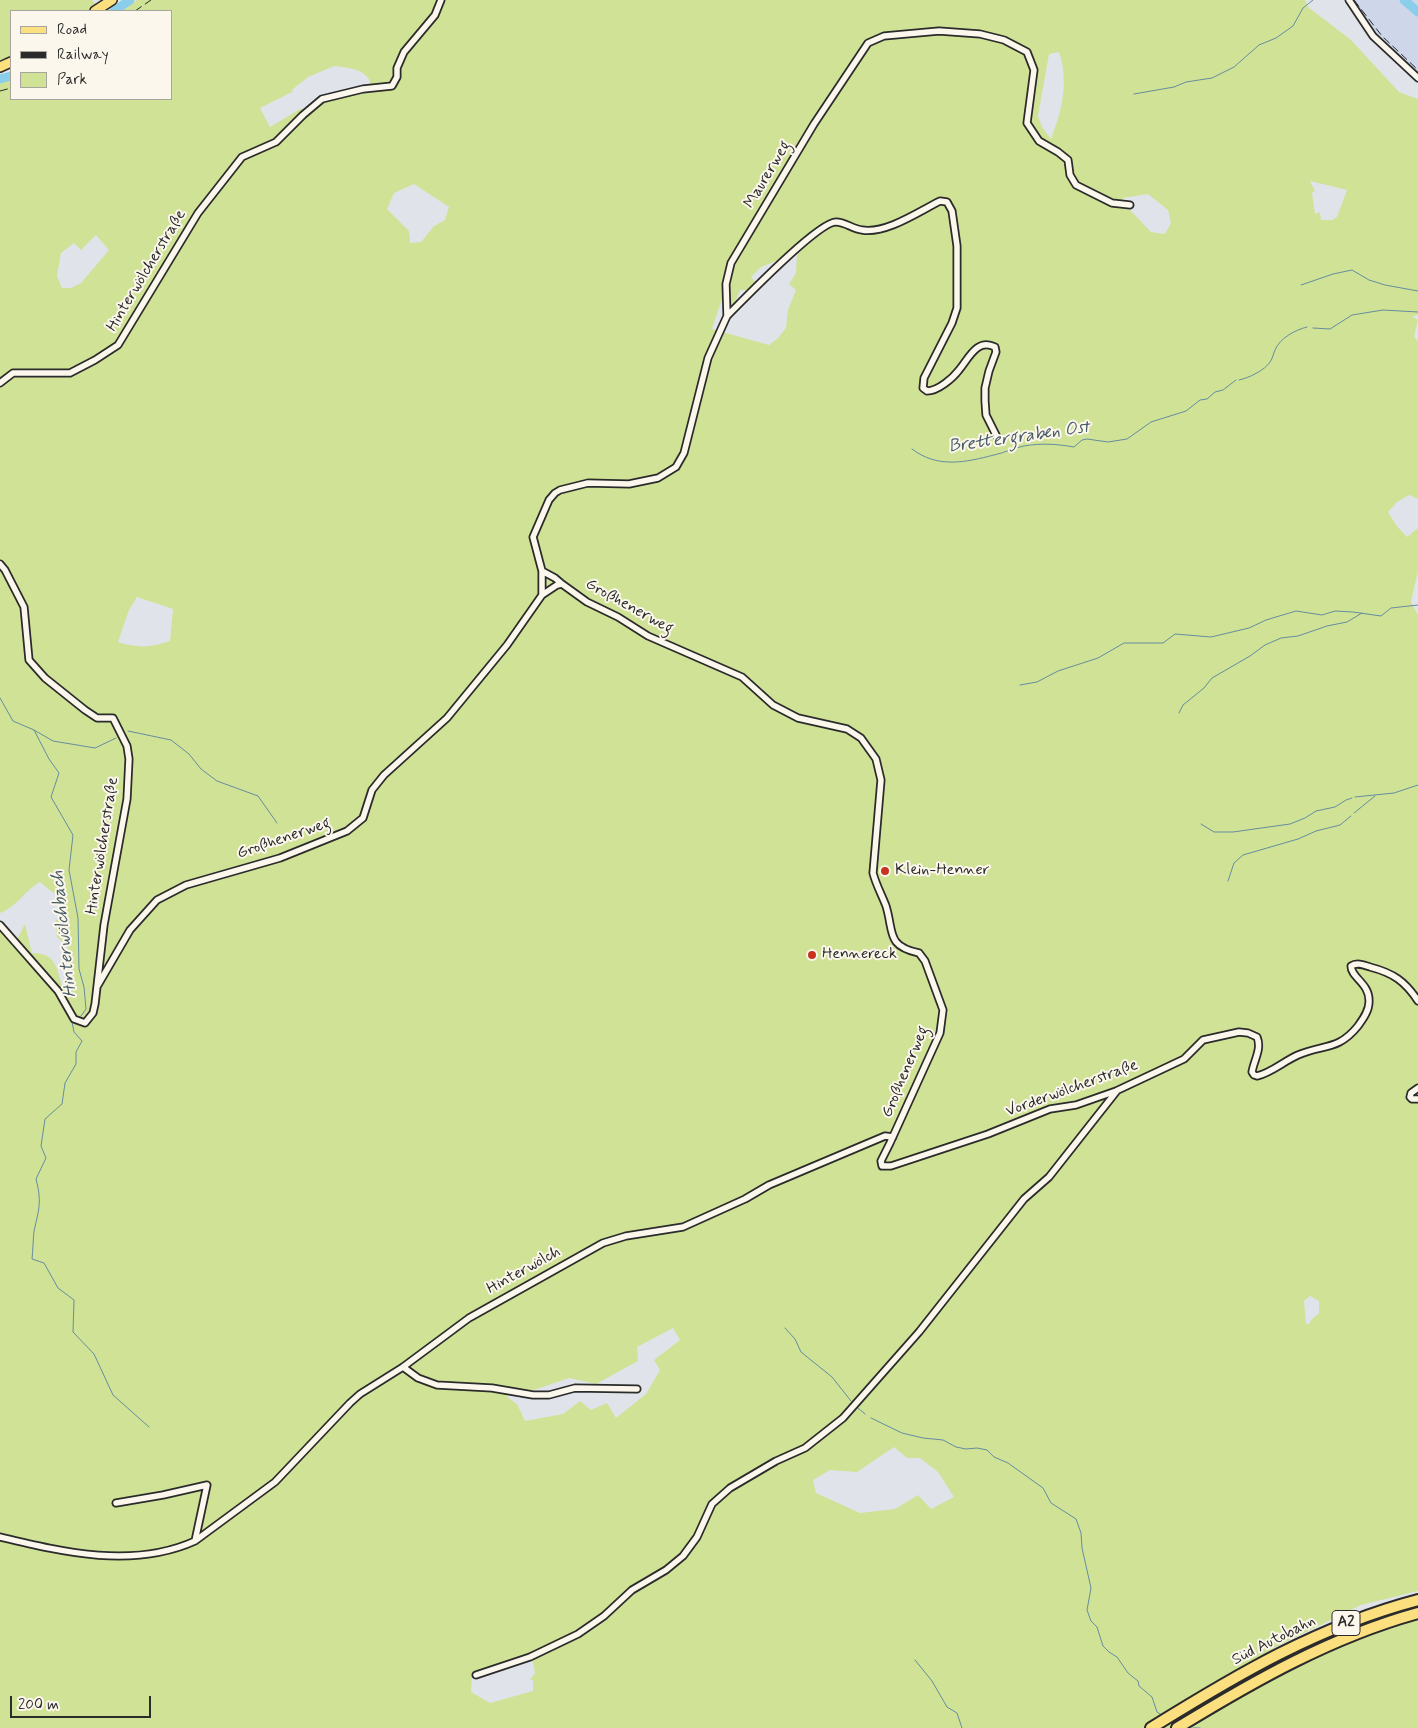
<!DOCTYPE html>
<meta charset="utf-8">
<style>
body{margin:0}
#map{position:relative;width:1418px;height:1728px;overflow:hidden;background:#e0e4ea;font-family:Mynerve,sans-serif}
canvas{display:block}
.legend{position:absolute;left:10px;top:10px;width:162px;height:90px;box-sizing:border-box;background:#fbf7ec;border:1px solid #a8a59f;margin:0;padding:6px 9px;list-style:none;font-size:15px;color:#2b2b2b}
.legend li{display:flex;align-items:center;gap:10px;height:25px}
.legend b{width:25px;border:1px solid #a8a59f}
.scale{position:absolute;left:10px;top:1696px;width:141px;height:22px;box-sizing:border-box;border:2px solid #2b2b2b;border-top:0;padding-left:6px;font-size:15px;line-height:18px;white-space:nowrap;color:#2b2b2b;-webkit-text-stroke:4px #fbf7ec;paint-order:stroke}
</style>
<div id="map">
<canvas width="1418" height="1728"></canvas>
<ul class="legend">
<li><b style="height:6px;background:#fce080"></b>Road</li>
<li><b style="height:6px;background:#2b2b2b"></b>Railway</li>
<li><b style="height:14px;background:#d0e296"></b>Park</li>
</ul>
<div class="scale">200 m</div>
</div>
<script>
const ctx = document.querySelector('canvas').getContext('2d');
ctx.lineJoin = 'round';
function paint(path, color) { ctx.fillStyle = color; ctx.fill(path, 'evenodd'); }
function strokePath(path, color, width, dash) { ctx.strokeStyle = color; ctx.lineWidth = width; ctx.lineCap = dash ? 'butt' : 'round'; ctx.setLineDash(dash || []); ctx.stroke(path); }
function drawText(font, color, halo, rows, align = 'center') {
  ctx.font = font + ' Mynerve,sans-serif'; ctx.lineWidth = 4; ctx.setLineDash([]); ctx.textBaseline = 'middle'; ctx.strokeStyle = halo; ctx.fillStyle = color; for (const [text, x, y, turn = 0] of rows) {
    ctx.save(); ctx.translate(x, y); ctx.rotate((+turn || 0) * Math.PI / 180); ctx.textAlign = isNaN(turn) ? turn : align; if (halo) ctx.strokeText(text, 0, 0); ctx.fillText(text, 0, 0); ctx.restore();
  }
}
paint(new Path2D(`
 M 1353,0 L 1418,0 L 1418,73 L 1383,42 Z`), '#cdd7e9');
paint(new Path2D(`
 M 0,0 L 92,0 L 97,6 L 89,11 L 11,11 L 11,57 L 0,62 Z
 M 137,0 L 1305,0 L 1308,7 L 1351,40 L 1399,92 L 1418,99 L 1418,315 L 1412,316 L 1418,320 L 1414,336 L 1418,342 L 1418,499 L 1409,495 L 1397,502 L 1388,512 L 1396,525 L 1407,537 L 1418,528 L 1418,571 L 1411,602 L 1418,615 L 1418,1591 L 1361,1605 L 1274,1648 L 1288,1671 L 1342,1645 L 1418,1619 L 1418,1728 L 0,1728 L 0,931 L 14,945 L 25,924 L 32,953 C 54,952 57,967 62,985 L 70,985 L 73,979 L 72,961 L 67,946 L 57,937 L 55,922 L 64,909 L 60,895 L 52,892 L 40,882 C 25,890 17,907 0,913 L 0,83 L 11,80 L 11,99 L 171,99 L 171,11 L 122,11 ZM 1059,52 C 1069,82 1062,110 1051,139 L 1042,127 L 1038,116 L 1049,54 ZM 334,66 C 347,68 363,68 370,81 L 368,90 L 324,101 L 314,107 L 300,109 L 270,127 L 260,108 L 292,92 L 293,89 L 308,77 ZM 1310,181 L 1347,190 L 1337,217 L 1332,220 L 1321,220 L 1320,212 L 1315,214 L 1312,193 L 1315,191 ZM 414,184 L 449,207 L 445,220 L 434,226 L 421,242 L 410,243 L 409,231 L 387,209 L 394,193 ZM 1148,194 L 1168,210 L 1171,223 L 1165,234 L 1151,232 L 1130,210 L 1121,207 L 1123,198 ZM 96,235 L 109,250 L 81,283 L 71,288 L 62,288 L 57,276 L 61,253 L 74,243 L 81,250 ZM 797,253 L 796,273 L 789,284 L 796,290 L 788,310 L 786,328 L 778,338 L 769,345 L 712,329 L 722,299 L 731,312 L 740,290 L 749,290 L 756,283 L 751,277 L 761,267 ZM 137,597 L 173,609 L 170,641 C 151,648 136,648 118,642 L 129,610 ZM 1310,1296 L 1319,1301 L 1319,1313 L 1312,1319 L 1309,1324 L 1306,1324 L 1304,1301 ZM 673,1328 L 680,1340 L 654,1360 L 660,1370 L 646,1394 L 616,1418 L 607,1403 L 591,1410 L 580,1401 L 563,1414 L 525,1421 L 517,1404 L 507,1397 L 507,1395 L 537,1389 L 569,1378 L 596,1384 L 638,1361 L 637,1347 ZM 894,1447 L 907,1458 L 920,1458 L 938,1472 L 954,1497 L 931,1509 L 918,1495 L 895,1509 L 860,1513 L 816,1493 L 813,1480 L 830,1470 L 857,1472 ZM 521,1656 L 533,1662 L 535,1673 L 530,1680 L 533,1680 L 533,1691 L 490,1703 L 471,1692 L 472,1675 Z`), '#d0e296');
strokePath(new Path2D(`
 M 1134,94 L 1174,87 L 1186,82 L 1212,78 L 1234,67 L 1259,45 L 1276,38 L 1293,26 L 1303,8 L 1313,0
 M 1301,285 L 1333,274 L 1352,270 L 1369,280 L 1385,285 L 1418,291
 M 1313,328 L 1330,329 L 1352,315 L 1383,310 L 1418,312
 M 1239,380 C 1249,378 1265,370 1270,362 C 1273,358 1273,354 1275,350 C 1280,338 1295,330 1307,327
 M 912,449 C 938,469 966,462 994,455 C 1004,453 1013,448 1024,446 C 1041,443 1057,444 1074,447 L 1082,440 L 1087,439 L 1108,442 L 1127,439 L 1151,422 L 1186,411 L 1200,400 L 1207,399 L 1215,392 L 1223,390 L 1236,380
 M 1020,685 L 1037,682 L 1058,671 L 1098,658 L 1124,643 L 1163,643 L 1175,634 L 1211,637 L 1249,628 L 1266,620 L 1296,611 L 1322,615 L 1335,611 L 1353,612 L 1381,616 L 1391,608 L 1418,605
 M 0,698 L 13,721 L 34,730 L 49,759 L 59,773 L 51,797 L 73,835 L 69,870 L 78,918 L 79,969 L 84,987 L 86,1009 L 81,1016
 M 1179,713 L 1183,705 L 1204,688 L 1212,678 L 1250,656 L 1265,645 L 1281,638 L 1298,636 L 1327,626 L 1347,622 L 1362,613
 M 34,730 L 53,741 L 95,748 L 116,738
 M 128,731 L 171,740 L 189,754 L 201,769 L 217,781 L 258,796 L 277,823
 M 1355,797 L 1394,793 L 1418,785
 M 1354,813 L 1375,796
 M 1201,824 L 1214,832 L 1233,832 L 1290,824 L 1305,818 L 1316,811 L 1335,807 L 1346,800 L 1352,798
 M 1228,881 L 1234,863 L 1243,855 L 1298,839 L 1316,831 L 1340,825 L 1351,816
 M 72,1022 L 74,1032 L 82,1041 L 76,1052 L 76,1064 L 65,1083 L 62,1104 L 45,1119 L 41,1146 L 46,1158 L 36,1179 C 42,1202 39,1209 34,1231 C 33,1240 33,1249 32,1259 L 44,1263 L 58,1288 L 74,1300 L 73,1332 L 94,1354 L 113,1395 L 149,1427
 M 785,1328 L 795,1339 L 801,1352 L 832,1377 L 851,1401
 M 858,1408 L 865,1414
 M 871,1418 L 902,1433 L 923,1438 L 943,1440 L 956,1447 L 966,1449 L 977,1448 L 987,1450 L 994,1457 L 1008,1463 L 1043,1488 L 1051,1503 L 1076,1519 L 1081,1533 L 1082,1548 L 1091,1588 L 1087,1610 L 1091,1621 L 1097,1627 L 1103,1646 L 1109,1652 L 1117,1657 L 1128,1673 L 1138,1681 L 1139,1686 L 1152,1697 L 1157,1712 L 1163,1716
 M 915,1660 L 932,1681 L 947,1707 L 957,1713 L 962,1728
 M 1193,1728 L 1200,1728`), '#658d9f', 1);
strokePath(new Path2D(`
 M 1404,0 L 1418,12
 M 114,11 L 130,0
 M 0,79 L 11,76`), '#8bceec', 9);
const street = new Path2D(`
 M 1349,0 L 1373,36 L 1418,78
 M 727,316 C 743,300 818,222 836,222 C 845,222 853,229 862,230 C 886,234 918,212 940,201 L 947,202 L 952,211 L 957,246 L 957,308 L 952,323 L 924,378 L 923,388 L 927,391 C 938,391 953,378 959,370 C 969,358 977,338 995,347 L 996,352 L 989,371 L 985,388 L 985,401 L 986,415 L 998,439
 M 0,383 L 13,373 L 70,373 L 95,360 L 118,345 L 198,213 L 242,157 L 276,142 L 303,115 L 322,99 L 363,89 L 392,86 L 397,77 L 397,68 L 404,52 L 435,15 L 441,0
 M 0,564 L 5,570 L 24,607 L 29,660 L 45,678 L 85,710 L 97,718 L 113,718 L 127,746 L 129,759 L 127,799 L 104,925 L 95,1004 L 93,1013 L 85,1023 L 74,1019 L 58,991 L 0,925
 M 542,571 L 555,578 L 562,584
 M 542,595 L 542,571 L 533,537 L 549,500 L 555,493 L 560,490 L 588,483 L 629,484 L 658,478 L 676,467 L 684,453 L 708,358 L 727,316 L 726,284 L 731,263 L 814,124 L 868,43 L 884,36 L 939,31 L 980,34 L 1004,40 L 1027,52 L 1034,70 L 1027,123 L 1039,141 L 1058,152 L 1068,160 L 1070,175 L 1076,185 L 1112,203 L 1130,205
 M 98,985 L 130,930 L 157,900 L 186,885 L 280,858 L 347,831 L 363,818 L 372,790 L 384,775 L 447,718 L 507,645 L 542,595 L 557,585 L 562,584 L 587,602 L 618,617 L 648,636 L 742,677 L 773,705 L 798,718 L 847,729 L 861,738 L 876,759 L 881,780 L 873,873 C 876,885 882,895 886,906 C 894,932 886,946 919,953 L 925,961 L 943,1010 L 940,1033 L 890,1143 L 881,1161 L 882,1166 L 891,1166 L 988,1134 L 1050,1109 L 1076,1105 L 1116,1091 L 1184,1059 L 1203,1040 L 1239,1032 L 1248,1033 L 1257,1037 C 1262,1049 1254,1060 1252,1072 L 1254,1075 L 1257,1076 C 1271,1073 1284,1061 1298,1055 C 1323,1044 1338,1051 1358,1026 C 1363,1019 1369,1011 1369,1002 C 1370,983 1351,978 1351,966 C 1357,962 1364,965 1370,967 C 1393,973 1405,981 1418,1001
 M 1418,1088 L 1411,1093 L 1410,1097 L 1412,1099 L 1418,1099
 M 403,1367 L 418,1378 L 437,1385 L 492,1388 L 533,1395 L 549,1395 L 575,1388 L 637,1389
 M 116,1503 L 163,1495 L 207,1485 L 195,1541
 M 0,1537 C 63,1552 133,1569 195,1541 L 275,1482 L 350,1403 L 360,1394 L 403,1367 L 469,1318 L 603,1243 L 626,1236 L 683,1227 L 745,1199 L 769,1185 L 885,1136 L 893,1137
 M 476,1675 L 530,1657 L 578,1634 L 604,1616 L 632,1590 L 666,1570 L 683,1556 L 697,1537 L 712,1504 L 730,1488 L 776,1461 L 805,1448 L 843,1418 L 919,1332 L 1024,1199 L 1049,1177 L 1116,1092`);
const primary = new Path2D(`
 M 95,11 L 112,0
 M 0,67 L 11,62`);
const highway = new Path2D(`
 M 1151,1728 C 1238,1674 1319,1626 1418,1600
 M 1177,1728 C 1254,1681 1331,1637 1418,1613`);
strokePath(street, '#2b2b2b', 9);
strokePath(primary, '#2b2b2b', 12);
strokePath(highway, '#2b2b2b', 14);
strokePath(street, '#fbf7ec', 5.5);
strokePath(primary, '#fce080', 9);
strokePath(highway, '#fce080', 10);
strokePath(new Path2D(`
 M 1354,0 L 1382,36 L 1418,70
 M 135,11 L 151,0
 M 0,91 L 11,88`), '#2b2b2b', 1, [8, 4]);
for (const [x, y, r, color] of [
 [885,871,5,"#c8321e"],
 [812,955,5,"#c8321e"]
]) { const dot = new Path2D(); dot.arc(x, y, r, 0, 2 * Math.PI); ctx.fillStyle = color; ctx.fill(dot); strokePath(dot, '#fbf7ec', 2); }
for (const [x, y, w] of [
 [1346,1623,28]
]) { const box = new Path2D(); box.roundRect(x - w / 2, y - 12.5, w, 25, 4); ctx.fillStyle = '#fbf7ec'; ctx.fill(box); strokePath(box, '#2b2b2b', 1); }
drawText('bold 15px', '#2b2b2b', null, [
 ["A2",1346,1623]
]);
drawText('16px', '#2b2b2b', '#fbf7ec', [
 ["Maurerweg",768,175,-59],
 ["Hinterwölcherstraße",147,271,-59],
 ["Großhenerweg",629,607,29],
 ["Großhenerweg",284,839,-19],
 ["Hinterwölcherstraße",103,846,-81],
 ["Großhenerweg",906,1072,-67],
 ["Vorderwölcherstraße",1072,1089,-20],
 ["Hinterwölch",524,1271,-29],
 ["Süd Autobahn",1274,1641,-27]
]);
drawText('16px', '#2b2b2b', '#fbf7ec', [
 ["Klein-Henner",895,871],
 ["Hennereck",822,955]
], 'left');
drawText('italic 18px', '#485c65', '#fbf7ec', [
 ["Brettergraben Ost",1019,438,-8],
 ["Hinterwölchbach",65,934,-96]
]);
</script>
